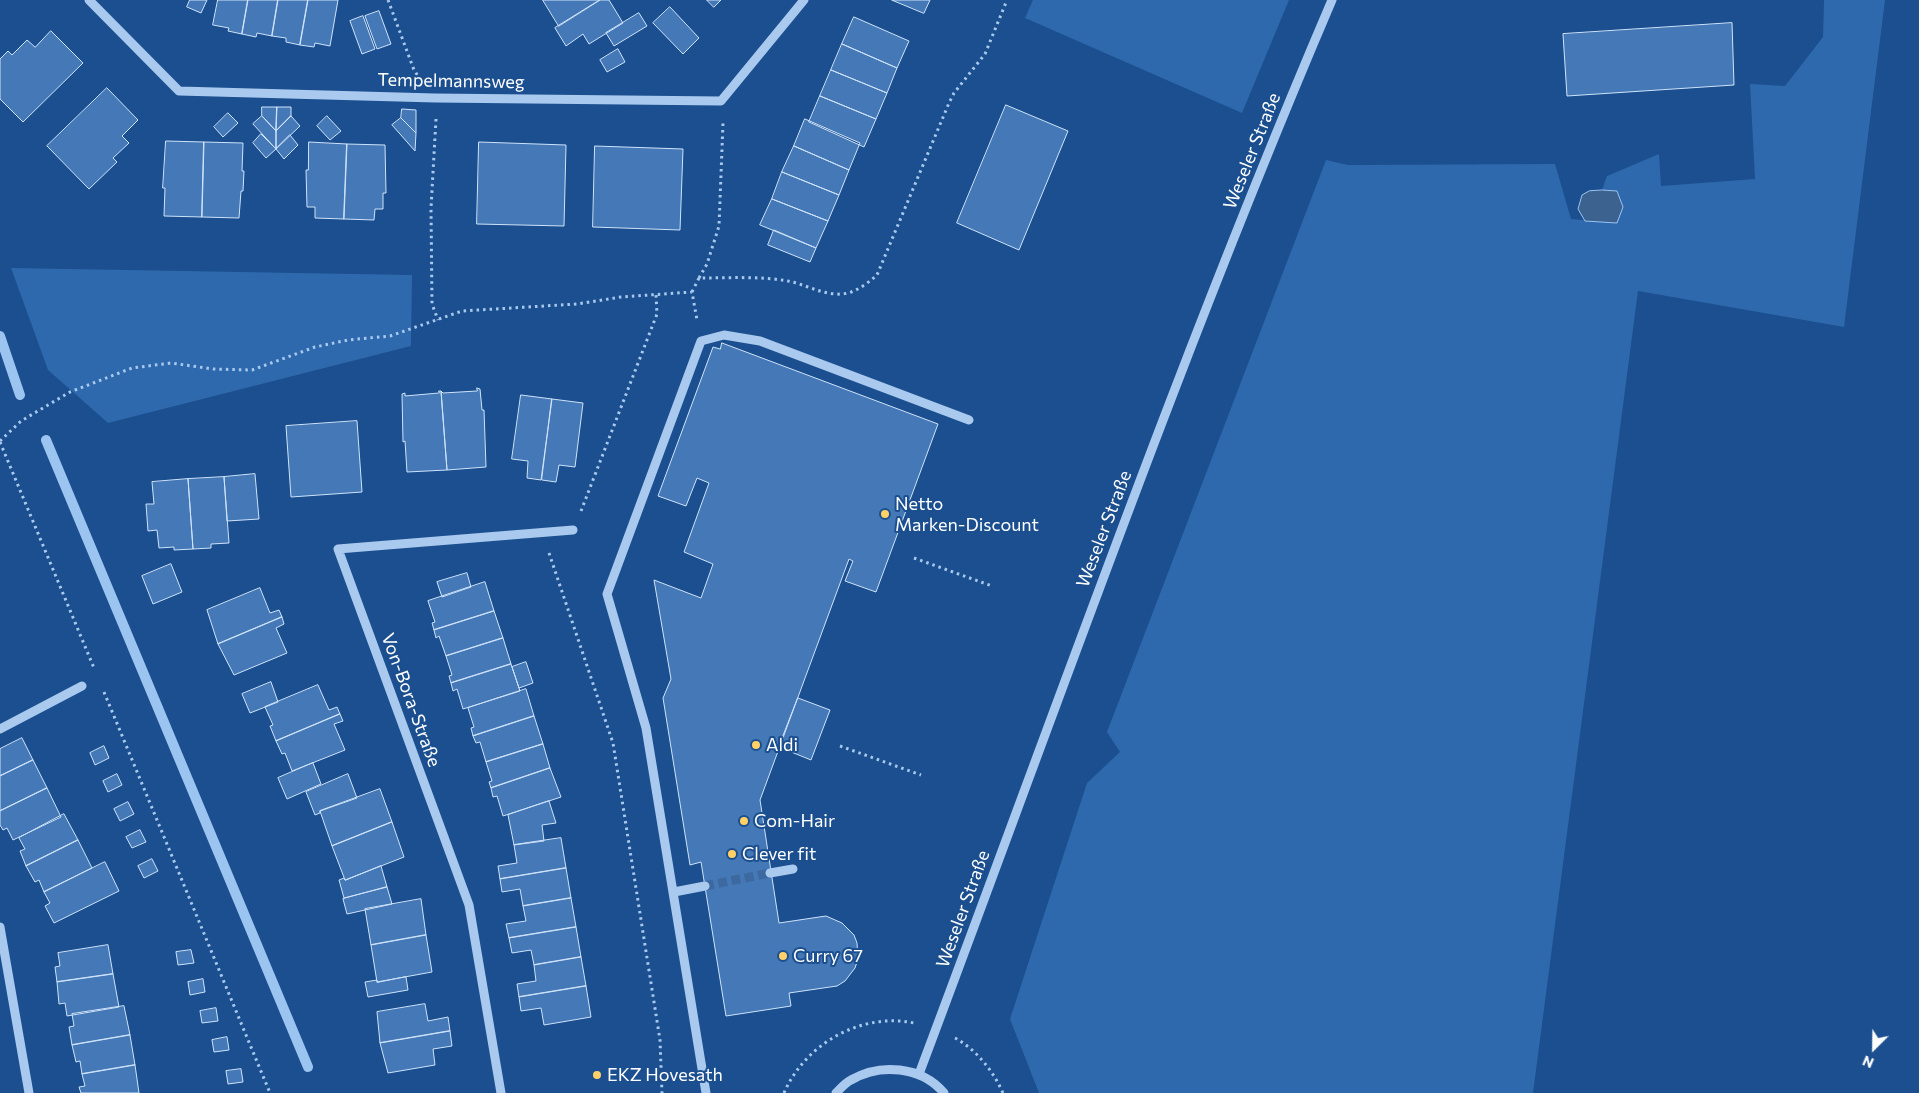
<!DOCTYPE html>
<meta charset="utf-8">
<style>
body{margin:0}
#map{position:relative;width:1919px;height:1093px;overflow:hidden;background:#1b4f8f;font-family:Commissioner,sans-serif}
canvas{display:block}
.north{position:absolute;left:1849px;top:1023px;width:50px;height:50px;-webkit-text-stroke:4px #1b4f8f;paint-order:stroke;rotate:203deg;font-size:14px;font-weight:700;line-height:20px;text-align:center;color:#fff}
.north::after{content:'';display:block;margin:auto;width:18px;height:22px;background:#fff;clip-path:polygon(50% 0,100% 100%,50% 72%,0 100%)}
</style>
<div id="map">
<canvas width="1919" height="1093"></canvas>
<div class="north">N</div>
</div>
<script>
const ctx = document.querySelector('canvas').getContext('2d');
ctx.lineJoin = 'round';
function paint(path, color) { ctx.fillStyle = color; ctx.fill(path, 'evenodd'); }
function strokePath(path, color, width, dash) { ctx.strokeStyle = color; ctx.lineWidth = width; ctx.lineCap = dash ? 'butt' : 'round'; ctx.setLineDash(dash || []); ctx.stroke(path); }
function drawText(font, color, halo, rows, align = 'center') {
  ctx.font = font + ' Commissioner,sans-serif'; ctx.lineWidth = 4; ctx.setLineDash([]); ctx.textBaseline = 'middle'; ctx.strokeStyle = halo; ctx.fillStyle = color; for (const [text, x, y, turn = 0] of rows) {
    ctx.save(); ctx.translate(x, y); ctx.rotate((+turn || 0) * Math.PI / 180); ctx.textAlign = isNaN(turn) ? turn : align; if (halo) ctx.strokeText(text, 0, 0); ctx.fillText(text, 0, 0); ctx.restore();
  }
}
paint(new Path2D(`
 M 1033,0 L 1289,0 L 1242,113 L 1025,18 Z
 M 1824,0 L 1885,0 L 1844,327 L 1638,291 L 1533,1093 L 1039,1093 L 1010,1019 L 1087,783 L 1120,752 L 1107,732 L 1326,160 L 1348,165 L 1555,164 L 1571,219 L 1617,223 L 1617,191 L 1602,190 L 1607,176 L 1659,154 L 1661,186 L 1755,179 L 1750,84 L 1785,86 L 1823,37 Z
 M 11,268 L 412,275 L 411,346 L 108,423 L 48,370 Z`), '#2e69ad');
const water = new Path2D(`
 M 1602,190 L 1617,191 L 1623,207 L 1617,223 L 1585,221 L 1578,209 L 1582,195 L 1589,191 Z`);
paint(water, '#3c6290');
strokePath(water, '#9cc4f0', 1);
strokePath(new Path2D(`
 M 0,336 L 20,395
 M 46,440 L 308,1067`), '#9cc4f0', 10);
const building = new Path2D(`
 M 190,0 L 207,0 L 201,13 L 187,7 Z
 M 218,0 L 248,0 L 242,34 L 228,31 L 229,28 L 213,25 Z
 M 248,0 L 278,0 L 272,36 L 257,33 L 256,37 L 242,34 Z
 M 278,0 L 308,0 L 300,45 L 286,42 L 286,38 L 272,36 Z
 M 308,0 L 338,0 L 330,46 L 315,43 L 314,47 L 300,45 Z
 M 543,0 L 600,0 L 559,26 Z
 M 600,0 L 609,0 L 623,23 L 589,44 L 583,34 L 566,46 L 555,28 Z
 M 707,0 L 721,0 L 714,7 Z
 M 892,0 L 930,0 L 924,13 Z
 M 670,7 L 699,38 L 683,54 L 653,23 Z
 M 379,11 L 391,44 L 377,49 L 365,16 Z
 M 639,13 L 647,26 L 614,46 L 606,33 Z
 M 363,16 L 375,49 L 362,54 L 350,21 Z
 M 854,17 L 909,41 L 897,68 L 842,44 Z
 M 1732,23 L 1734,85 L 1567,96 L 1563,34 Z
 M 51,31 L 83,63 L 23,122 L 0,99 L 0,59 L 8,51 L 12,55 L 27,40 L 35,47 Z
 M 842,44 L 897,68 L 887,93 L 831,70 Z
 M 618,49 L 625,62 L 607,72 L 600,60 Z
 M 831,70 L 887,93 L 876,119 L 820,96 Z
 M 107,88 L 138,120 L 122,136 L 129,143 L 113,158 L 117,162 L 89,189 L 47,146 Z
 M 820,96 L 876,119 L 864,147 L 809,122 Z
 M 1006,105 L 1068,131 L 1019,250 L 957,223 Z
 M 262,107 L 277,107 L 276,131 L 262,116 Z
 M 277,107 L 291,107 L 291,116 L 276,131 Z
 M 402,109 L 416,110 L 416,133 L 401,118 Z
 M 228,113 L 238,123 L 223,137 L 214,127 Z
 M 262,116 L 276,131 L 276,149 L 253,124 Z
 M 291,116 L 300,126 L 276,149 L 276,131 Z
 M 327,116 L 341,131 L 330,140 L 317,126 Z
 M 401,118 L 416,133 L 415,151 L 392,125 Z
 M 805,119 L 860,143 L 849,170 L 794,146 Z
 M 261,134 L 276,149 L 266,158 L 253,143 Z
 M 290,135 L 298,145 L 284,159 L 276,149 Z
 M 166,141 L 204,142 L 202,217 L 164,216 L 165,188 L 163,188 Z
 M 204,142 L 243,143 L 242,171 L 244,171 L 243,191 L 241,191 L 239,218 L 202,217 Z
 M 309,142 L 347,144 L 344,219 L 315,218 L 315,207 L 307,207 L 306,170 L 308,170 Z
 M 479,142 L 566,145 L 564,226 L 477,224 Z
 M 347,144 L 385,145 L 386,193 L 383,193 L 383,209 L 375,209 L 374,220 L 344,219 Z
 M 595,146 L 683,149 L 680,230 L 593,227 Z
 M 794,146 L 849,170 L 839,195 L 782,172 Z
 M 782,172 L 839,195 L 828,221 L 772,199 Z
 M 772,199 L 828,221 L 816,248 L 760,225 Z
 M 774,230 L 816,248 L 810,262 L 768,245 Z
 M 722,343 L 938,424 L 876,592 L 845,581 L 853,561 L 849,559 L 760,800 L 779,923 L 826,916 L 842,923 L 854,935 L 857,943 L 858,959 L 855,968 L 845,981 L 837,986 L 789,993 L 791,1006 L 726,1016 L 701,862 L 690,865 L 663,698 L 671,679 L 654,580 L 701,598 L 713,564 L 684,552 L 709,483 L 697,478 L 686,506 L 658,496 L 713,347 L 720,349 Z
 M 477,388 L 480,389 L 482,410 L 484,410 L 486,467 L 447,470 L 441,391 L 443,393 L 477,391 Z
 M 439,391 L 441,391 L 447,470 L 407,472 L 405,441 L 403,442 L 402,394 L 405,393 L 405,396 L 439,393 Z
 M 521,395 L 552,399 L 541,480 L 527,478 L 528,461 L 512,459 Z
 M 552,399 L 583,403 L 575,467 L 559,465 L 556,482 L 542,480 Z
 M 357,421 L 362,492 L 291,497 L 286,426 Z
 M 255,474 L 259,519 L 227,521 L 224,477 Z
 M 224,477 L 229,543 L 211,544 L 211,548 L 193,549 L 188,479 Z
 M 188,479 L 193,549 L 174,550 L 174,547 L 159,548 L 157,530 L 148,531 L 146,504 L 154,504 L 152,482 Z
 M 171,564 L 182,592 L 153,604 L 142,576 Z
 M 467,573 L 471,587 L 442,597 L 437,582 Z
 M 485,582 L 494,611 L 434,630 L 432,623 L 435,622 L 428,601 Z
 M 260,588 L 270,613 L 279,610 L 282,617 L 218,644 L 207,610 Z
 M 494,611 L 503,638 L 446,656 L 439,636 L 436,638 L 434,630 Z
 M 282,617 L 284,624 L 276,628 L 287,653 L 234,675 L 218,644 Z
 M 503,638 L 511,664 L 451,683 L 449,676 L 452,675 L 446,656 Z
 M 526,662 L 533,683 L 519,688 L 512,667 Z
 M 511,664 L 520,691 L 463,709 L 457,689 L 453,691 L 451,683 Z
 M 271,682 L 278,702 L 250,713 L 242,694 Z
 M 318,685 L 329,710 L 337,707 L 340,714 L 276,741 L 270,726 L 273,725 L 265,707 Z
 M 526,689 L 534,716 L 473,736 L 471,728 L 474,727 L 468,708 Z
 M 798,698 L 830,710 L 811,760 L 779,747 Z
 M 340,714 L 343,721 L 334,724 L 345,750 L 292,771 L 285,753 L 282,754 L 276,741 Z
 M 534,716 L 543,744 L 486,762 L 480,742 L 476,743 L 473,736 Z
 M 22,738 L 33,760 L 0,776 L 0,749 Z
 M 543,744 L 550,768 L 491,788 L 489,782 L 492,781 L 486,762 Z
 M 104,746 L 109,758 L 95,765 L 90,753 Z
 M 33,760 L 47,788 L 0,811 L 0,776 Z
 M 313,763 L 321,784 L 287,799 L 278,778 Z
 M 550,768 L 561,797 L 503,816 L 497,796 L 493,797 L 491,788 Z
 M 117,774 L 122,785 L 108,792 L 103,781 Z
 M 348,774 L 357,798 L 320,811 L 320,813 L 315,815 L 306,792 Z
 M 47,788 L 61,817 L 13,840 L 7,828 L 3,830 L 0,825 L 0,811 Z
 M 380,789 L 392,822 L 332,846 L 320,811 Z
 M 549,801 L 556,823 L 542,825 L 544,841 L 514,845 L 508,815 Z
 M 128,802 L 134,814 L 120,821 L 114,809 Z
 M 64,814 L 78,840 L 26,866 L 20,851 L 25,849 L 19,838 Z
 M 392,822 L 404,857 L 345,880 L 332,846 Z
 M 140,830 L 146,842 L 132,848 L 126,837 Z
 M 561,838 L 566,868 L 500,879 L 498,866 L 517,863 L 514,845 Z
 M 78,840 L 92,868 L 44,892 L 39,880 L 35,882 L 26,866 Z
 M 152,859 L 158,871 L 144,878 L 138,866 Z
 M 105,862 L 119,891 L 54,923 L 45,906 L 50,903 L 44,892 Z
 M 381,866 L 387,887 L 344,898 L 339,880 L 344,878 L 345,880 Z
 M 566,868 L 571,898 L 523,906 L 520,889 L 502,892 L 500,879 Z
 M 387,887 L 392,904 L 347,914 L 343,899 Z
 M 571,898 L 576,927 L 509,938 L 506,924 L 526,921 L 523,906 Z
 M 421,899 L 426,935 L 371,945 L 365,909 Z
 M 576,927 L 581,957 L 534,965 L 531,950 L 512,953 L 509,938 Z
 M 426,935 L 432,972 L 377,982 L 371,945 Z
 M 108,945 L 113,974 L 57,982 L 55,967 L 60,966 L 58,953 Z
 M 191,950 L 194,963 L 178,965 L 176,952 Z
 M 581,957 L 586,986 L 519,997 L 517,984 L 536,981 L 534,965 Z
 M 113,974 L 119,1007 L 67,1016 L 65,1003 L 59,1004 L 57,982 Z
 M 406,977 L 408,990 L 368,997 L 365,982 L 377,980 L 377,982 Z
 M 203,979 L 205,992 L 190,995 L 188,982 Z
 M 586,986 L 591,1017 L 544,1025 L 541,1008 L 521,1011 L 519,997 Z
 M 425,1004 L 428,1021 L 448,1017 L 450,1031 L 380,1043 L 377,1012 Z
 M 124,1006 L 130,1035 L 72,1045 L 69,1027 L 74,1026 L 72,1014 Z
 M 216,1008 L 218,1021 L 202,1023 L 200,1011 Z
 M 450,1031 L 452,1046 L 433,1049 L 435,1065 L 388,1073 L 380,1043 Z
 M 130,1035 L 135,1065 L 82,1074 L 80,1061 L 76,1062 L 72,1045 Z
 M 227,1037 L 229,1050 L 214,1052 L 212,1040 Z
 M 135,1065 L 139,1093 L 81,1093 L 79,1087 L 85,1086 L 82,1074 Z
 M 241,1069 L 243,1082 L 228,1084 L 226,1071 Z`);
paint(building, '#4478b7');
strokePath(building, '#cfe3fa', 1);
strokePath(new Path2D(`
 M 705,886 L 770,873`), '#3d69a0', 9, [9, 4.5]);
strokePath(new Path2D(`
 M 388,0 L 414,70 L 418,76
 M 436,119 L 431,208 L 432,304 L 438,320
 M 699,278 L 707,264 L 719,226 L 723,123
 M 692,292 L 699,278 C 728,278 760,276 788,281 C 808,285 828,298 848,293 C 859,290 869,282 877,275 L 949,103 L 954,93 L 985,54 L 1007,0
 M 0,441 L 21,421 L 70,392 L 132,368 L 171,363 L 213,369 L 252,370 L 315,347 L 348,340 L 390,336 L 462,311 L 577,304 L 621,297 L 692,292 L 697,320
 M 0,442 L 94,668
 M 581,511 L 657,314 L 656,295
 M 549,553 L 613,743 L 660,1040 L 662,1093
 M 914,558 L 992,586
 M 104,692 L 270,1093
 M 840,746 L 921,775
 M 955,1038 C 977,1050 993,1071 1003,1093
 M 784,1093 C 805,1044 861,1012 914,1023`), '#a9c9ee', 3, [2.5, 4]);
strokePath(new Path2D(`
 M 89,0 L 179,91 L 435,98 L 721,101 L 804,0
 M 0,729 L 82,686
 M 770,873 L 793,869
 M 674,892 L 705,886
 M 0,927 L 29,1093
 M 919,1074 C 1054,715 1181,353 1332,0
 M 501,1093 L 469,905 L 338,549 L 573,530
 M 706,1093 L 646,728 L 607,594 L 701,341 L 724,335 L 760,341 L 969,420
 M 836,1093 C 840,1089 845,1083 851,1080 C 880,1063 921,1066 944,1093`), '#a9c9ee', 9);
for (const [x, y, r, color] of [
 [885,514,5,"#ffd166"],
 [756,745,5,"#ffd166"],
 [744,821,5,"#ffd166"],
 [732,854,5,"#ffd166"],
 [783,956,5,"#ffd166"],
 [597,1075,5,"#ffd166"]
]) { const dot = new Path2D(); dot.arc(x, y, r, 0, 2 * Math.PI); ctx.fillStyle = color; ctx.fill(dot); strokePath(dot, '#1b4f8f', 2); }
drawText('18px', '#fff', '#1b4f8f', [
 ["Tempelmannsweg",451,81,1],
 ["Weseler Straße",1252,151,-68],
 ["Weseler Straße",1104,529,-69],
 ["Von-Bora-Straße",411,700,70],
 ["Weseler Straße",963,909,-70]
]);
drawText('18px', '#fff', '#1b4f8f', [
 ["Netto",895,504],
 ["Marken-Discount",895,525],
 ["Aldi",766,745],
 ["Com-Hair",754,821],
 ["Clever fit",742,854],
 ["Curry 67",793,956],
 ["EKZ Hovesath",607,1075]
], 'left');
</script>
